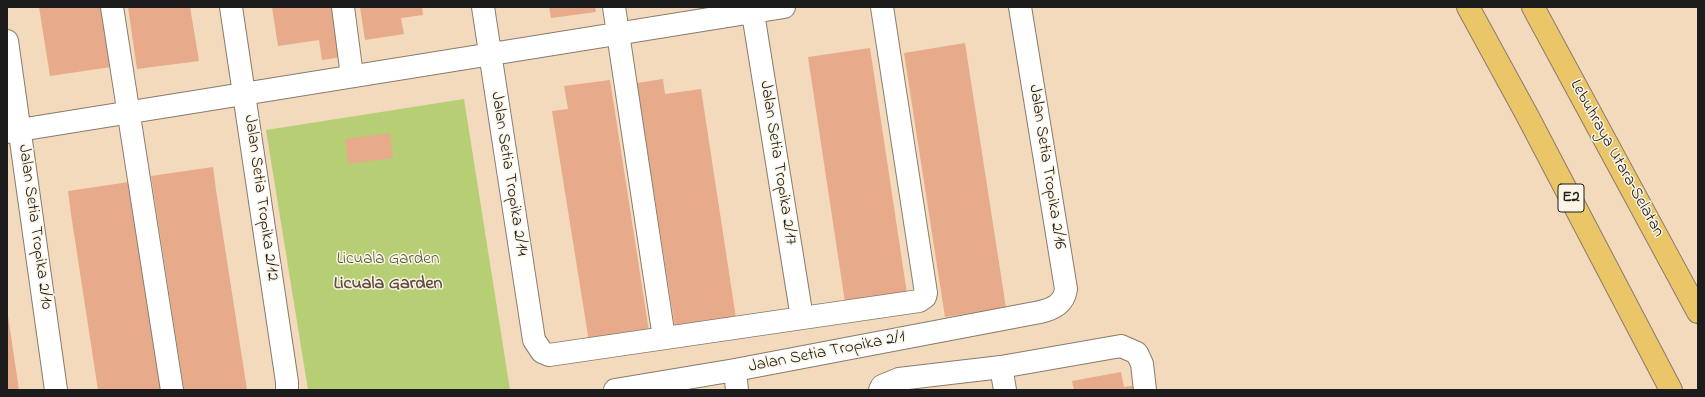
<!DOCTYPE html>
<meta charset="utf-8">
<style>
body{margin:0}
#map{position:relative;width:1705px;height:397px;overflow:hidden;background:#f3dabc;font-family:"Indie Flower",sans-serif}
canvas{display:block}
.frame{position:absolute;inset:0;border:8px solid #1c1c1c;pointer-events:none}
</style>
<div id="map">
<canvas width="1705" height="397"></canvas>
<div class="frame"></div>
</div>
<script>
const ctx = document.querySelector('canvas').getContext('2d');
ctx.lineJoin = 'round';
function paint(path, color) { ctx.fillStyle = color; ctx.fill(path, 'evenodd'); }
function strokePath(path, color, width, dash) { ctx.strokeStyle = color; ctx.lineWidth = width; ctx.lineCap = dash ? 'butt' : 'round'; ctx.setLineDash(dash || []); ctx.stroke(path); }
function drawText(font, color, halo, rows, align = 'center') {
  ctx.font = font + ' "Indie Flower",sans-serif'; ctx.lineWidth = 3; ctx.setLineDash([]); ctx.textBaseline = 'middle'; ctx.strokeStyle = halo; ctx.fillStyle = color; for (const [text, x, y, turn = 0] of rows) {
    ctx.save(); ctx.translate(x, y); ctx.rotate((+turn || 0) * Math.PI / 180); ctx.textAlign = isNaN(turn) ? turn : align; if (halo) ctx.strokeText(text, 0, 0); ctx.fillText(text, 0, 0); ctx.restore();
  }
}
paint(new Path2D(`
 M 464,99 L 510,390 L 308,390 L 266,130 Z`), '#b6cf75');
paint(new Path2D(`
 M 39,7 L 102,7 L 111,67 L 50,76 Z
 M 128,7 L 190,7 L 199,61 L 137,69 Z
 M 272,7 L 335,7 L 343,57 L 322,60 L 319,40 L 278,46 Z
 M 360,7 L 422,7 L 423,15 L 401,18 L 404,34 L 365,40 Z
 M 549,7 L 595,7 L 596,12 L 551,18 Z
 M 965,43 L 1006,308 L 945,317 L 904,53 Z
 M 870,48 L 908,300 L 846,309 L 808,57 Z
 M 663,79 L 665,94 L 701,89 L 737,325 L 676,334 L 637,83 Z
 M 610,80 L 650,338 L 590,348 L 552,111 L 568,109 L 564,86 Z
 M 390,133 L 393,158 L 348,164 L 345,139 Z
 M 213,167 L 216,190 L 247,390 L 184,390 L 151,176 Z
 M 129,182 L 161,390 L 98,390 L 71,214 L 68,191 Z
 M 7,316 L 8,316 L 19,390 L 7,390 Z
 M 1121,372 L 1124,387 L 1137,385 L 1138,390 L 1074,390 L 1072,381 Z`), '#e7aa8b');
const minor = new Path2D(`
 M 112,7 L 172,390
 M 231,7 L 287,382 L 287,390
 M 343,7 L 352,76
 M 483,7 L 534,340 L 542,352 L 549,355 L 919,301 L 925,297 L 926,293 L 882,7
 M 614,7 L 664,338
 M 752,7 L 802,318
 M 7,41 L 56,390
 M 7,132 L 784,7
 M 1001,367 L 1005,390
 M 735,370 L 737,390
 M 615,390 L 735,370 L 1040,312 C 1053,309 1064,304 1066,289 L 1020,7
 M 880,390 L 882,386 L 899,379 L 1001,367 L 1121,346 L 1137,353 L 1142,364 L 1145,390`);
const highway = new Path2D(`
 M 1468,7 L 1527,115 L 1671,390
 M 1533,7 L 1698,312`);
strokePath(minor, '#887b6c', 24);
strokePath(highway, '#887b6c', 24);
strokePath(minor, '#fff', 22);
strokePath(highway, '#ebc669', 22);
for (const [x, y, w] of [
 [1571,198,26]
]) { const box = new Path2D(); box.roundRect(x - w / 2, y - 14, w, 28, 3); ctx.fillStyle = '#fcf5e5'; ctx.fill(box); strokePath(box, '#1c1c1c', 1); }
drawText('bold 16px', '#1c1c1c', null, [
 ["E2",1571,198]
]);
drawText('17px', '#1c1c1c', '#fcf5e5', [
 ["Lebuhraya Utara–Selatan",1616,159,61],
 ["Jalan Setia Tropika 2/17",777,163,81],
 ["Jalan Setia Tropika 2/16",1046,167,81],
 ["Jalan Setia Tropika 2/14",508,174,81],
 ["Jalan Setia Tropika 2/12",260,198,82],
 ["Jalan Setia Tropika 2/10",34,227,82],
 ["Jalan Setia Tropika 2/1",827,353,-11]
]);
drawText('17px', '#525b3b', '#fcf5e5', [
 ["Licuala Garden",388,260]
]);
drawText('bold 18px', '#634e43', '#fcf5e5', [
 ["Licuala Garden",388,285]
]);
</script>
